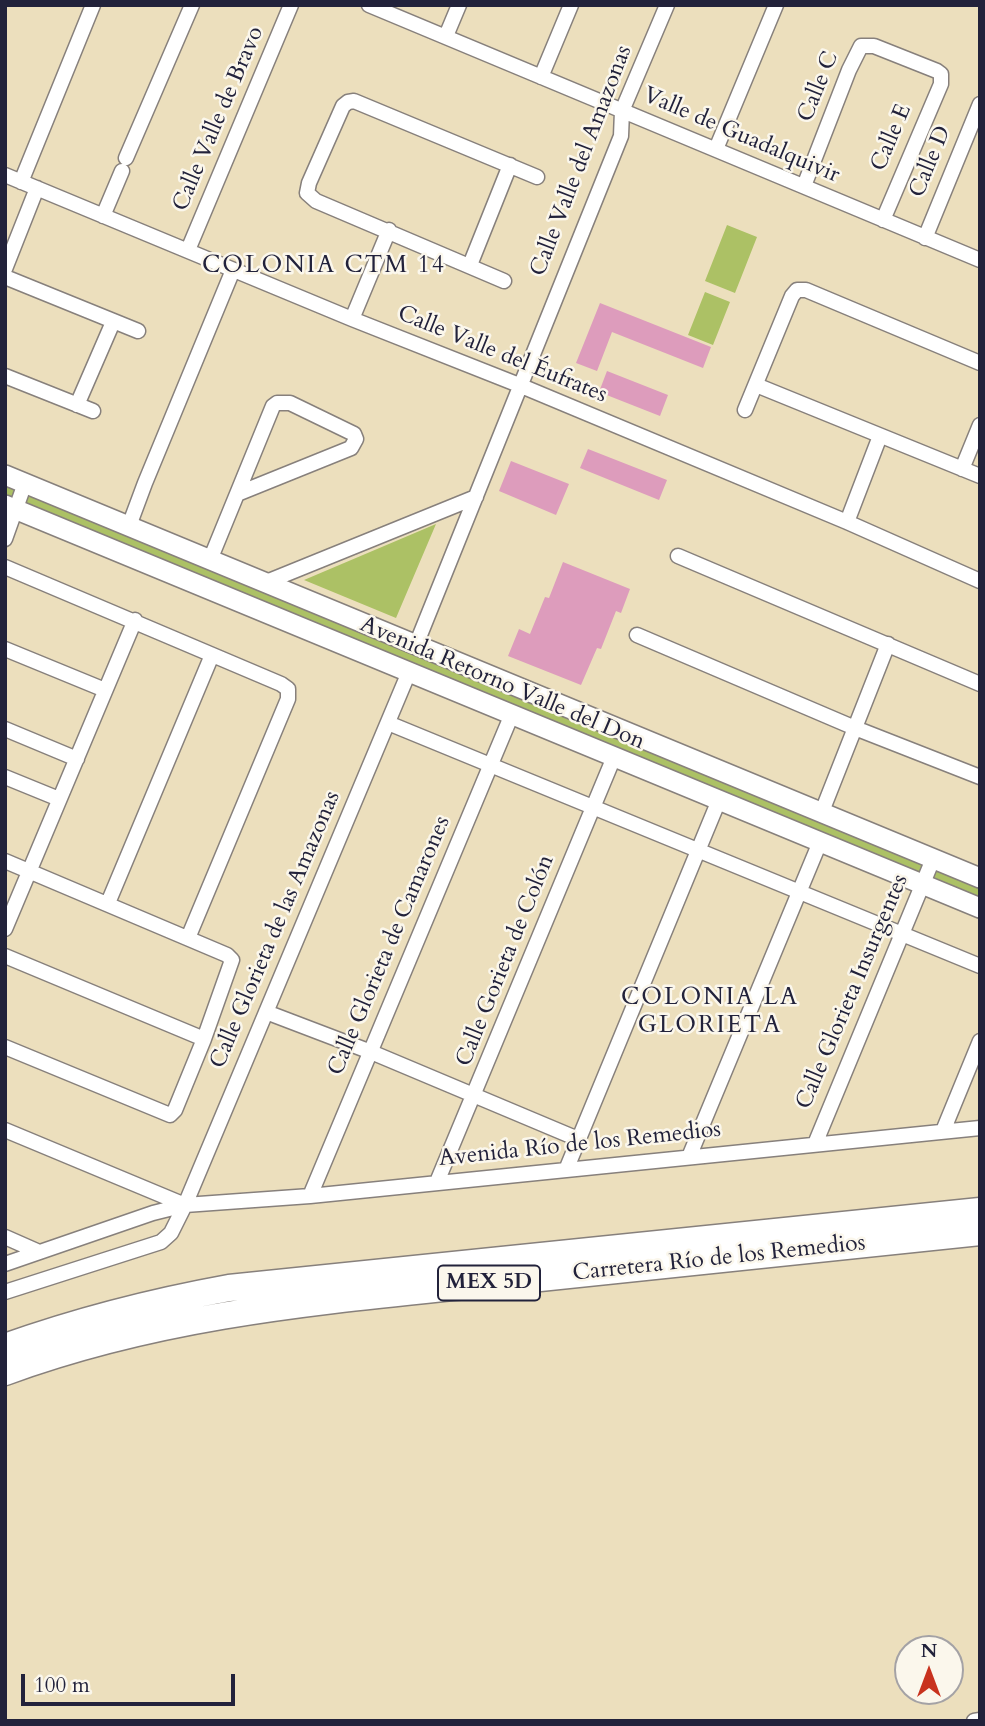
<!DOCTYPE html>
<meta charset="utf-8">
<style>
body{margin:0}
#map{position:relative;width:985px;height:1726px;overflow:hidden;background:#ecdfbd;font-family:Cardo,serif}
canvas{display:block}
.frame{position:absolute;inset:0;border:7px solid #22223b;pointer-events:none}
.north{position:absolute;left:894px;top:1635px;width:70px;height:70px;box-sizing:border-box;background:#fbf7ec;border:2px solid #a4a2a5;border-radius:50%;rotate:0deg;font-size:19px;font-weight:700;line-height:28px;text-align:center;color:#22223b}
.north::after{content:'';display:block;margin:auto;width:24px;height:32px;background:#c8321e;clip-path:polygon(50% 0,100% 100%,50% 72%,0 100%)}
.scale{position:absolute;left:21px;top:1674px;width:214px;height:32px;box-sizing:border-box;border:4px solid #22223b;border-top:0;padding-left:9px;font-size:21px;line-height:24px;white-space:nowrap;color:#22223b;-webkit-text-stroke:5px #fbf7ec;paint-order:stroke}
</style>
<div id="map">
<canvas width="985" height="1726"></canvas>
<div class="frame"></div>
<div class="north">N</div>
<div class="scale">100 m</div>
</div>
<script>
const ctx = document.querySelector('canvas').getContext('2d');
ctx.lineJoin = 'round';
function paint(path, color) { ctx.fillStyle = color; ctx.fill(path, 'evenodd'); }
function strokePath(path, color, width, dash) { ctx.strokeStyle = color; ctx.lineWidth = width; ctx.lineCap = dash ? 'butt' : 'round'; ctx.setLineDash(dash || []); ctx.stroke(path); }
function drawText(font, color, halo, rows, align = 'center') {
  ctx.font = font + ' Cardo,serif'; ctx.lineWidth = 5; ctx.setLineDash([]); ctx.textBaseline = 'middle'; ctx.strokeStyle = halo; ctx.fillStyle = color; for (const [text, x, y, turn = 0] of rows) {
    ctx.save(); ctx.translate(x, y); ctx.rotate((+turn || 0) * Math.PI / 180); ctx.textAlign = isNaN(turn) ? turn : align; if (halo) ctx.strokeText(text, 0, 0); ctx.fillText(text, 0, 0); ctx.restore();
  }
}
paint(new Path2D(`
 M 727,225 L 757,237 L 735,293 L 705,281 Z
 M 705,292 L 730,302 L 713,345 L 688,335 Z
 M 5,484 L 980,887 L 980,905 L 5,500 Z
 M 436,524 L 396,618 L 304,580 Z`), '#acc165');
paint(new Path2D(`
 M 600,303 L 711,347 L 703,368 L 612,332 L 597,371 L 576,363 Z
 M 607,371 L 668,395 L 660,416 L 599,392 Z
 M 588,449 L 667,480 L 659,500 L 580,468 Z
 M 511,461 L 569,484 L 556,515 L 499,491 Z
 M 563,562 L 630,589 L 621,613 L 616,611 L 601,649 L 597,648 L 581,685 L 508,656 L 519,629 L 530,634 L 545,597 L 549,598 Z`), '#dd9cbc');
const minor = new Path2D(`
 M 369,5 L 980,260
 M 446,36 L 459,5
 M 541,77 L 571,5
 M 716,149 L 776,5
 M 126,158 L 192,5
 M 5,175 L 352,319 L 519,385 L 847,522 L 980,581
 M 21,182 L 93,5
 M 804,186 L 849,70 L 861,46 L 874,46 L 937,71 L 941,74 L 941,84 L 883,220
 M 103,216 L 122,171
 M 925,238 L 980,104
 M 188,250 L 291,5
 M 470,265 L 510,165
 M 5,269 L 37,188
 M 5,277 L 138,331
 M 504,281 L 316,201 L 307,193 L 309,183 L 343,106 L 348,102 L 354,101 L 537,177
 M 352,319 L 389,230
 M 5,376 L 93,411
 M 756,385 L 980,476
 M 77,405 L 113,322
 M 745,410 L 792,296 L 797,290 L 806,290 L 980,363
 M 962,469 L 980,425
 M 847,522 L 880,436
 M 129,526 L 145,483 L 233,270
 M 5,539 L 25,483
 M 678,556 L 980,684
 M 210,560 L 273,406 L 277,403 L 290,403 L 354,434 L 356,439 L 351,448 L 237,494
 M 5,567 L 281,684 L 288,689 L 288,699 L 188,938
 M 264,583 L 476,497
 M 637,635 L 855,728 L 980,777
 M 416,645 L 621,136 L 622,111 L 667,5
 M 5,649 L 105,690
 M 388,723 L 980,966
 M 5,729 L 77,759
 M 5,777 L 59,799
 M 821,814 L 888,644
 M 5,861 L 227,955 L 232,960 L 204,1039 L 175,1110 L 170,1115 L 5,1047
 M 108,903 L 212,655
 M 5,929 L 135,620
 M 5,956 L 204,1039
 M 266,1012 L 371,1052 L 578,1139
 M 5,1130 L 185,1205
 M 943,1131 L 980,1041
 M 815,1144 L 933,859
 M 689,1157 L 820,842
 M 566,1170 L 719,800
 M 437,1182 L 614,757
 M 310,1196 L 512,714
 M 5,1237 L 39,1252
 M 5,1264 L 153,1213 L 185,1205 L 310,1196 L 980,1128
 M 5,1292 L 161,1242 L 171,1233 L 185,1205 L 409,672
 M 974,1721 L 980,1720`);
const tertiary = new Path2D(`
 M 5,475 L 980,878
 M 5,505 L 980,908`);
const motorway = new Path2D(`
 M 5,1347 C 78,1321 152,1302 229,1288 L 980,1211
 M 5,1372 C 166,1313 323,1301 492,1283 C 654,1266 817,1249 980,1232`);
strokePath(minor, '#87807c', 17);
strokePath(tertiary, '#87807c', 22);
strokePath(motorway, '#87807c', 29);
strokePath(minor, '#fff', 14);
strokePath(tertiary, '#fff', 19);
strokePath(motorway, '#fff', 26);
for (const [x, y, w] of [
 [489,1283,102]
]) { const box = new Path2D(); box.roundRect(x - w / 2, y - 17.5, w, 35, 5); ctx.fillStyle = '#fbf7ec'; ctx.fill(box); strokePath(box, '#22223b', 2); }
drawText('bold 21px', '#22223b', null, [
 ["MEX 5D",489,1283]
]);
drawText('23px', '#22223b', '#fbf7ec', [
 ["Calle C",819,87,-68],
 ["Calle Valle de Bravo",219,119,-67],
 ["Valle de Guadalquivir",741,136,23],
 ["Calle E",892,138,-67],
 ["Calle Valle del Amazonas",582,161,-69],
 ["Calle D",931,162,-68],
 ["Calle Valle del Éufrates",502,355,22],
 ["Avenida Retorno Valle del Don",502,684,23],
 ["Calle Glorieta de las Amazonas",276,930,-67],
 ["Calle Glorieta de Camarones",390,946,-67],
 ["Calle Gorieta de Colón",506,961,-68],
 ["Calle Glorieta Insurgentes",853,992,-67],
 ["Avenida Río de los Remedios",580,1145,-6],
 ["Carretera Río de los Remedios",719,1259,-6]
]);
ctx.letterSpacing = '2px';
drawText('24px', '#22223b', '#fbf7ec', [
 ["COLONIA CTM 14",324,266],
 ["COLONIA LA",710,998],
 ["GLORIETA",710,1026]
]);
ctx.letterSpacing = '0px';
</script>
